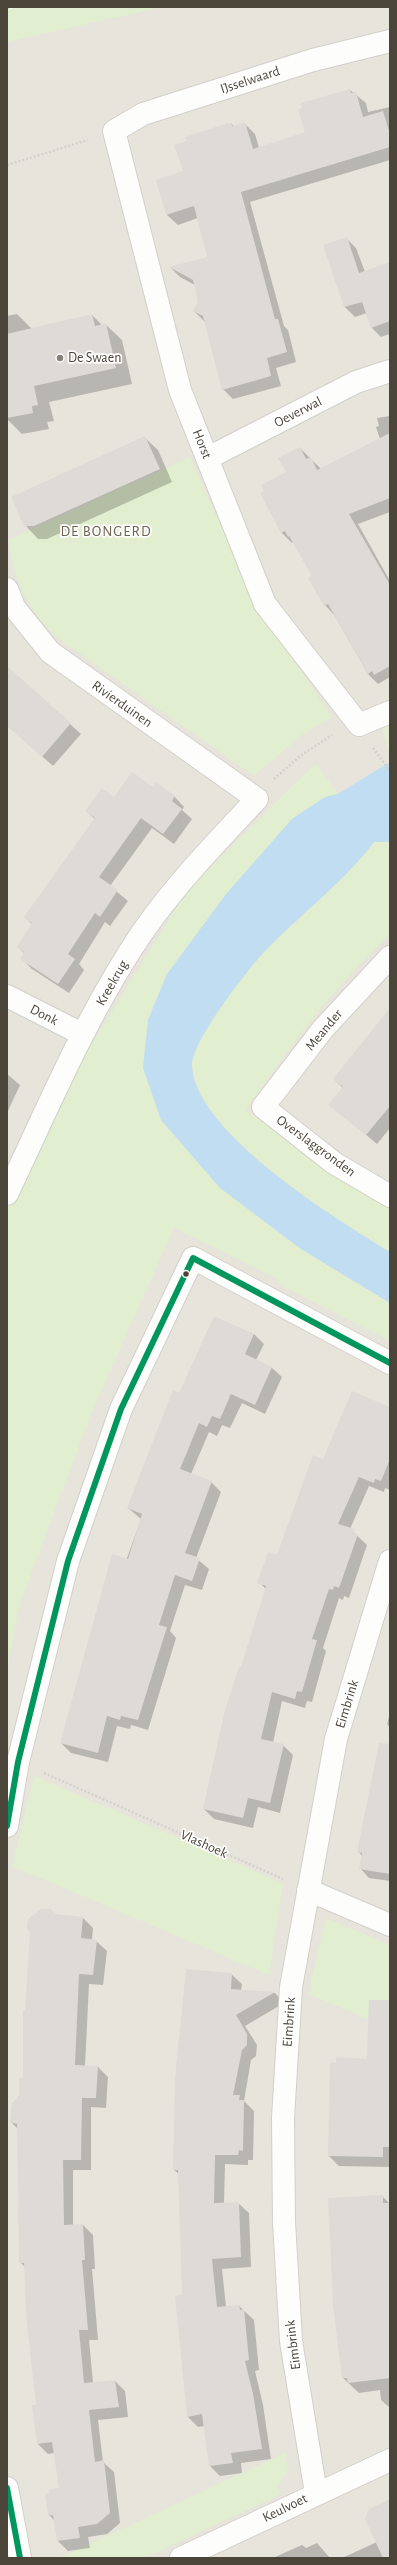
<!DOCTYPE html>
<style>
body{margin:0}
#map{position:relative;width:397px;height:2565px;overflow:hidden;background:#f4f2ee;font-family:"Alegreya Sans",sans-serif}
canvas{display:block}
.frame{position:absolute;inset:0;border:8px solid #4b4439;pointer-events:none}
</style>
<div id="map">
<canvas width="397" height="2565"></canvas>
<div class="frame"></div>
</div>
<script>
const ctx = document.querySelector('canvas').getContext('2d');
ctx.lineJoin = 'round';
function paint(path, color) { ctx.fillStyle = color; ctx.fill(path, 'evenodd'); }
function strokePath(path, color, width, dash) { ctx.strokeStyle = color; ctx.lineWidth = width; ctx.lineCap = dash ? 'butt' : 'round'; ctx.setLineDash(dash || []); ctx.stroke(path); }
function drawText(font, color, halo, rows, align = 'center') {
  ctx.font = font + ' "Alegreya Sans",sans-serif'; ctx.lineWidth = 3.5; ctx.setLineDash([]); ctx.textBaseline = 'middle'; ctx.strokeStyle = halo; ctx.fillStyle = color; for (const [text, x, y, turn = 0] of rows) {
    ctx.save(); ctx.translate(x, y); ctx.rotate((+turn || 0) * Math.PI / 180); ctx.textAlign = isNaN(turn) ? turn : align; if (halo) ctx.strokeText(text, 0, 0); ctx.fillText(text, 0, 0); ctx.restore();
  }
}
paint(new Path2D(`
 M 144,7 L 390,7 L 390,2558 L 7,2558 L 7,38 Z`), '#e7e4dc');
paint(new Path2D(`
 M 19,7 L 163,7 L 7,42 L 7,10 Z
 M 190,457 L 240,568 L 294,661 L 332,717 L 302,735 L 254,776 L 59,639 C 26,609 16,583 8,540 Z
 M 390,722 L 390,756 L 381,726 Z
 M 316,763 L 338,794 L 325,797 L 227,893 L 167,974 L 148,1020 L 301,1249 L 390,1303 L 390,1341 L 282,1286 L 275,1278 L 174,1228 L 92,1412 L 20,1604 L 7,1671 L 7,1202 L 61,1093 L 188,889 Z
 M 374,842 L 390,842 L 390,935 C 331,989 291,1045 246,1110 L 320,1163 L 390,1209 L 390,1252 C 336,1219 197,1133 192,1067 C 190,1043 246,972 263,953 C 300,915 342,884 374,842 Z
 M 34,1776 L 283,1883 L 269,1975 L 12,1866 Z
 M 326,1918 L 390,1945 L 390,2028 L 308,1994 Z
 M 285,2453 L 288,2471 L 277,2487 L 282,2494 L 144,2558 L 60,2558 Z`), '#e1eecf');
paint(new Path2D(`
 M 390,762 L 390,842 L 374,842 C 342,884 299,915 263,953 C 246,972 190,1043 192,1067 C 197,1134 336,1219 390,1252 L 390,1303 L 301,1249 L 220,1188 L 161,1120 L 143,1068 L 148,1020 L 167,974 L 227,893 L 292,819 L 325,797 L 338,794 Z`), '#c0ddf1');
paint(new Path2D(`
 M 350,90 L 366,103 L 368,112 L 390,107 L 390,160 L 250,202 L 284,326 L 288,330 L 296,362 L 276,368 L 281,386 L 233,399 L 223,389 L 205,322 L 194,311 L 199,302 L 195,285 L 180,277 L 171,268 L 209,258 L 198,218 L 178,225 L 167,215 L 157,181 L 184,171 L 188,141 L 231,123 L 234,127 L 245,124 L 255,134 L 259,148 L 306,133 Z
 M 346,238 L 356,248 L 365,272 L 390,263 L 390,334 L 381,337 L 371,327 L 367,313 L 355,317 L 345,307 L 324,246 Z
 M 17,314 L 32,329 L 92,315 L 102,325 L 105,324 L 122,340 L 132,384 L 49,402 L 54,421 L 47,422 L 49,429 L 22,434 L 7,419 L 7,316 Z
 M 390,416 L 390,512 L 358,524 L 390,581 L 390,677 L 378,684 L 368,674 L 335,616 L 325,605 L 313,577 L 294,542 L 292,543 L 282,533 L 287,472 L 300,448 L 321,469 L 380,439 L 376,427 L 379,426 L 377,418 Z
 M 144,437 L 158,450 L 172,482 L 47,539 L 38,539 L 25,525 Z
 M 7,667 L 81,734 L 53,766 L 7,725 Z
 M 153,788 L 174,796 L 184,807 L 182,810 L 192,819 L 174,844 L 152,828 L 110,886 L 128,901 L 110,926 L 105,922 L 79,964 L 84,970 L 69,993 L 32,969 L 21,958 L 25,954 L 18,947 L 33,925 L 25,917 L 95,819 L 86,811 L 114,798 Z
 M 390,1012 L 390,1128 L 377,1144 L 330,1105 L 343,1088 L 334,1079 Z
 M 7,1074 L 20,1085 L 7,1113 Z
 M 254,1334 L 264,1344 L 256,1360 L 272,1368 L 282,1377 L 265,1414 L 242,1403 L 230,1428 L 222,1425 L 217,1436 L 209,1432 L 191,1474 L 211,1482 L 221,1492 L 196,1558 L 209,1569 L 202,1590 L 185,1585 L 170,1631 L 176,1638 L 148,1730 L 131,1725 L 130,1729 L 117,1726 L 108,1762 L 71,1753 L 61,1743 L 141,1519 L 128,1508 L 180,1394 Z
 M 390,1408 L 390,1490 L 385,1488 L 384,1492 L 369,1486 L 350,1529 L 367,1545 L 349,1598 L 344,1596 L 343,1600 L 339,1598 L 323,1648 L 326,1651 L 312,1702 L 307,1701 L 305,1708 L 282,1701 L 273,1743 L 283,1745 L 293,1755 L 280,1813 L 258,1807 L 253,1828 L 214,1819 L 204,1809 L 266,1589 L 259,1582 L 277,1556 L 324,1461 Z
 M 390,1713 L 390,1728 L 387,1724 Z
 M 390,1768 L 390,1881 L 369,1878 L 360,1868 L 362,1856 L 358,1851 Z
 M 55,1915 L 83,1918 L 93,1928 L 92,1940 L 96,1941 L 107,1951 L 103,1985 L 89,1984 L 85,2066 L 98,2067 L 108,2077 L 106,2108 L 91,2107 L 91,2170 L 73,2170 L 73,2226 L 83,2225 L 93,2235 L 95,2269 L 92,2269 L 98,2340 L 89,2340 L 93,2383 L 115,2381 L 125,2391 L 128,2417 L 98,2420 L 103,2462 L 114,2472 L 120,2523 L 107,2534 L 88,2537 L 90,2548 L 68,2551 L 58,2541 L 55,2521 L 49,2515 L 51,2494 L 60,2488 L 55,2453 L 48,2454 L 38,2444 L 37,2406 L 25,2267 L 20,2262 L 18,2129 L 11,2122 L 24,2079 L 26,2011 Z
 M 231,1974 L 242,1984 L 241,1991 L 275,1993 L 284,2003 L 245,2026 L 257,2045 L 256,2056 L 251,2060 L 244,2101 L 254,2111 L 253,2160 L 248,2160 L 248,2165 L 225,2164 L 224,2204 L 238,2203 L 249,2213 L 251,2267 L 222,2269 L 226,2307 L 239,2306 L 254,2320 L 259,2370 L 255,2371 L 263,2405 L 271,2459 L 241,2463 L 242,2473 L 220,2476 L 210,2466 L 205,2426 L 198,2427 L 188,2417 L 176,2296 L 183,2296 L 179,2174 L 174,2170 Z
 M 390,2045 L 390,2167 L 339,2166 L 329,2156 L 368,2060 Z
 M 382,2196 L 390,2204 L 390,2408 L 381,2400 L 380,2390 L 359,2393 L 343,2378 Z
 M 390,2500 L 390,2558 L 342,2558 L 377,2542 Z
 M 317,2543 L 330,2558 L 275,2557 L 302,2545 L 306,2548 Z`), '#0003');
paint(new Path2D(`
 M 350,89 L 351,93 L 356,92 L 363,117 L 383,111 L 390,134 L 390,147 L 241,192 L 275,319 L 278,319 L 287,352 L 267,358 L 271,376 L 222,390 L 203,316 L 193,311 L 198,302 L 193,280 L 169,267 L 207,257 L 194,206 L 166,215 L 156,180 L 183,171 L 174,145 L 187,141 L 185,137 L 231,122 L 232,126 L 245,122 L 253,149 L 305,132 L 298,109 L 302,108 L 301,103 Z
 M 347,237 L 359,273 L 390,262 L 390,321 L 371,328 L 362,302 L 344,307 L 323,245 Z
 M 92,314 L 95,326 L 106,323 L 116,368 L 34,386 L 38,405 L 32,406 L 33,413 L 7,418 L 7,334 Z
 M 390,433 L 390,498 L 349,514 L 390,585 L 390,666 L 374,675 L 372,671 L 368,674 L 328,604 L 324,606 L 308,578 L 312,576 L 289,536 L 288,537 L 285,531 L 281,533 L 260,493 L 264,491 L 261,485 L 286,472 L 278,458 L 300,447 L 306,459 L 311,457 L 317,470 Z
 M 145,436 L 160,469 L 34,526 L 24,526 L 11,497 Z
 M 7,666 L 71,723 L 42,757 L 7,726 Z
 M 132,772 L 153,787 L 156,782 L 175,796 L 172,801 L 182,809 L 163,834 L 141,818 L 99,877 L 118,890 L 100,917 L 95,913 L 68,954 L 75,959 L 58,984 L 20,959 L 24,952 L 17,947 L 32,923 L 24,917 L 95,818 L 85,811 L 102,788 L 114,797 Z
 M 390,1008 L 390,1106 L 366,1135 L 328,1105 L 343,1087 L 333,1079 Z
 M 214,1316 L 254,1334 L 245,1354 L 272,1367 L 255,1405 L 231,1394 L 220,1419 L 212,1416 L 207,1427 L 199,1423 L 180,1469 L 212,1481 L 185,1553 L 200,1558 L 192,1581 L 175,1575 L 159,1625 L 167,1627 L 138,1720 L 121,1716 L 120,1720 L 107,1716 L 98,1753 L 60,1743 L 112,1554 L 128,1559 L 142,1514 L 127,1508 L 173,1390 L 179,1393 Z
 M 352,1391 L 390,1407 L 390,1459 L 381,1481 L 375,1479 L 374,1483 L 359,1477 L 338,1524 L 355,1529 L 353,1533 L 358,1534 L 339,1588 L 334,1586 L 333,1590 L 329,1589 L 312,1639 L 317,1640 L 302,1692 L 297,1691 L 295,1699 L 272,1692 L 261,1739 L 284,1744 L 270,1803 L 248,1798 L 243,1818 L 203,1809 L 225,1710 L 239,1667 L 241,1667 L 266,1586 L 257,1583 L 268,1552 L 277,1555 L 313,1455 L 323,1459 Z
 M 379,1743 L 390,1744 L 390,1874 L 359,1869 L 362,1853 L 357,1852 Z
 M 41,1909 L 51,1909 L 55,1914 L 83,1917 L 81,1938 L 97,1940 L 93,1975 L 79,1974 L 75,2065 L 98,2066 L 96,2098 L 82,2098 L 81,2160 L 63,2160 L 64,2225 L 83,2224 L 85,2260 L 82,2260 L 88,2330 L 79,2330 L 84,2383 L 115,2380 L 119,2407 L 89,2410 L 95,2462 L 104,2460 L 110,2513 L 97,2524 L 78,2527 L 80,2538 L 57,2541 L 53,2515 L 48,2516 L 45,2494 L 50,2493 L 49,2489 L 59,2488 L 52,2442 L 37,2444 L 33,2415 L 32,2405 L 36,2405 L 26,2316 L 24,2263 L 19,2263 L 17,2124 L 10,2122 L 12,2103 L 19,2097 L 19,2078 L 23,2078 L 23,2010 L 25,2010 L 30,1933 L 27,1929 L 28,1919 Z
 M 186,1969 L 232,1973 L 231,1989 L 275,1992 L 236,2015 L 247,2034 L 247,2045 L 242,2050 L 233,2095 L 240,2095 L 239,2100 L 244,2100 L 243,2151 L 239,2150 L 238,2155 L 215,2155 L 214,2203 L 239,2202 L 241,2257 L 212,2259 L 217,2307 L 239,2305 L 240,2310 L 244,2309 L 249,2360 L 245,2361 L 253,2394 L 262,2449 L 231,2453 L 233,2463 L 209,2466 L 202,2414 L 187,2417 L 175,2296 L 182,2295 L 178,2170 L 173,2170 L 175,2078 Z
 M 369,2000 L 390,2000 L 390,2147 L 383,2147 L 383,2157 L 328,2156 L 330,2062 L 336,2063 L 336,2057 L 367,2059 Z
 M 383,2195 L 383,2203 L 390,2203 L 390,2378 L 348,2383 L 347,2378 L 342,2378 L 333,2304 L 328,2198 Z
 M 390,2499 L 390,2558 L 383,2558 L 365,2519 L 369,2509 Z`), '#dedbd6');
const minor = new Path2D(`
 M 390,41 L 313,60 L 143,114 L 114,131 L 180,390 L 265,604 L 359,725 L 390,712
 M 208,458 L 356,382 L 390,371
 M 7,589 L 14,607 L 50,652 L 257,799 C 212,847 165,895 130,951 C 81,1028 46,1112 7,1194
 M 390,957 L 323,1029 L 263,1107 L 334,1163 L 390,1196
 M 7,996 L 82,1034
 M 7,1826 L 18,1762 L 68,1561 L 121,1409 L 193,1258 L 390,1363
 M 308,1890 L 390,1925
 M 7,2488 L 20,2558
 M 316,2493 L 291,2341 L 284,2222 L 283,2118 L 291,1987 L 336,1739 L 390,1561
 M 181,2558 L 390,2460`);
strokePath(minor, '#d2d0cb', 24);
strokePath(new Path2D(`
 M 7,8 L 11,7
 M 7,165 L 88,140
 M 373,748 L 390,771
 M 274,779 L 300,756 L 332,735
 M 44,1773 L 283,1879`), '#d3d2cc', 2.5, [2, 2]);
strokePath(minor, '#fdfdfc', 22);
strokePath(new Path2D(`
 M 7,1826 L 18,1762 L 68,1561 L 121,1409 L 193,1258 L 390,1363
 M 7,2488 L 20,2558`), '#00965e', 6);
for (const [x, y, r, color] of [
 [60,358,4,"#868178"],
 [186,1274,3.5,"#4b4439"]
]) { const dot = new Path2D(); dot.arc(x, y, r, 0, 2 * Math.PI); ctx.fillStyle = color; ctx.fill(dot); strokePath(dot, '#fff', 1.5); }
drawText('14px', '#4b4439', '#fff', [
 ["IJsselwaard",250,80,-18],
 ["Oeverwal",298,412,-27],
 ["Horst",202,444,68],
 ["Rivierduinen",122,704,35],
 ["Kreekrug",112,983,-60],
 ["Donk",44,1015,27],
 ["Meander",324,1030,-50],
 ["Overslaggronden",316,1146,36],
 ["Eimbrink",347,1704,-73],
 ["Vlashoek",204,1844,24],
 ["Eimbrink",289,2022,-86],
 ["Eimbrink",293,2345,-97],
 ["Keulvoet",285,2508,-26]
]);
drawText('14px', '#4b4439', '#fff', [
 ["De Swaen",68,358]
], 'left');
ctx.letterSpacing = '1px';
drawText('15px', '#6e6250', '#fff', [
 ["DE BONGERD",106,531]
]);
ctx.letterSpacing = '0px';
</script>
